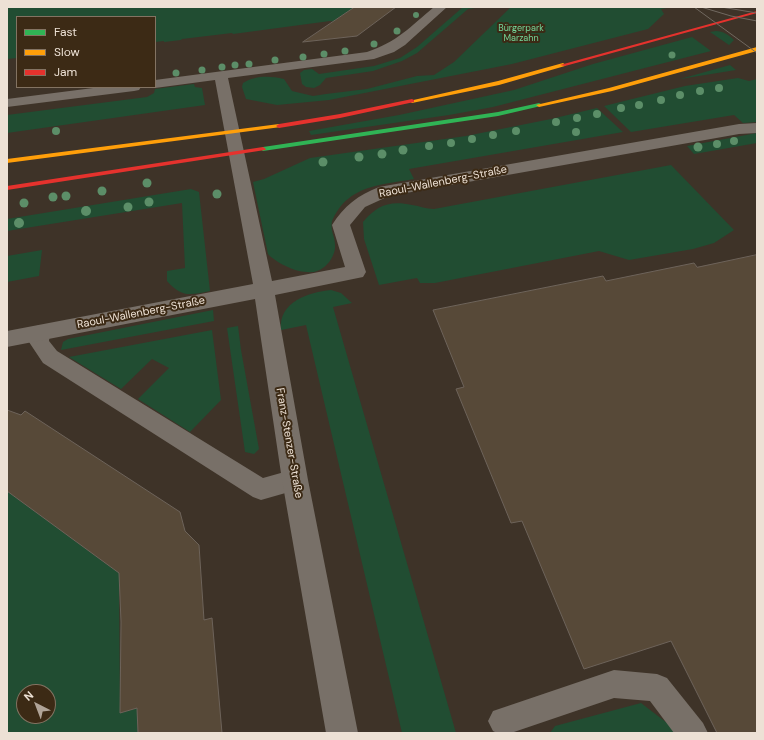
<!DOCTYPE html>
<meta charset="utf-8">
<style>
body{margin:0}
#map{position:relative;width:764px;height:740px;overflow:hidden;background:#3e3328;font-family:"DM Sans",sans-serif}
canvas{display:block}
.frame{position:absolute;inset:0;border:8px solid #ede1d5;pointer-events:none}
.legend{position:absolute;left:16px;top:16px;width:140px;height:72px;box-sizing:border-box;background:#3c2a15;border:1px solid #837362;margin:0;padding:5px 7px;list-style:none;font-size:12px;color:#ede1d5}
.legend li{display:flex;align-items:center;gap:8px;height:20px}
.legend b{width:20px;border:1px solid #837362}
.north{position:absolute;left:16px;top:684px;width:40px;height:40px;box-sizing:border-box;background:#3c2a15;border:1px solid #837362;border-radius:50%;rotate:318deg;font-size:11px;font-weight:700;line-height:16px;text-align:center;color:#ede1d5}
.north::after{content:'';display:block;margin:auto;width:14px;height:18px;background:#b0a498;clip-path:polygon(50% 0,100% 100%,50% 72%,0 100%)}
</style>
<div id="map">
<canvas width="764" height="740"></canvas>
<div class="frame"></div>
<ul class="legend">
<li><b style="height:5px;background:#30b455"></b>Fast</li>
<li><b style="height:5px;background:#ff9f0a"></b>Slow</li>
<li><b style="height:5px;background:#e5322d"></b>Jam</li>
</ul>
<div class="north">N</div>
</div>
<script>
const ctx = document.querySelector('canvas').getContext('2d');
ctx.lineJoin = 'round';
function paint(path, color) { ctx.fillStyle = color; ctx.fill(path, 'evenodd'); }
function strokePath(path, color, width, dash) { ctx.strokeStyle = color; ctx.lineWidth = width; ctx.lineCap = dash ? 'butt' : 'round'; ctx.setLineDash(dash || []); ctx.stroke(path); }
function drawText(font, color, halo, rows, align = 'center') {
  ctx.font = font + ' "DM Sans",sans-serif'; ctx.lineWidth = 4; ctx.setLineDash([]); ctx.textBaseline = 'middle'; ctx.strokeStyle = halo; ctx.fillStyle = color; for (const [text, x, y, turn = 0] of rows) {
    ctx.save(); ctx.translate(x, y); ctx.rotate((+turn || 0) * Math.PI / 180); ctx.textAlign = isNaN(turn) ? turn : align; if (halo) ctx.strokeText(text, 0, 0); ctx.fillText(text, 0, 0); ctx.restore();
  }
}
paint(new Path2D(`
 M 7,7 L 355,7 L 338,18 L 336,22 L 330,21 L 233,34 L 232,33 L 182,39 L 181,40 L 164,42 L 164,41 L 155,42 L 155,17 L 17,17 L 17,58 L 7,59 Z
 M 463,7 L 482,7 L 468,9 L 417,53 L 402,61 L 373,71 L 326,78 L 320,85 L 314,88 L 306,87 L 302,84 L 300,73 L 304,70 L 312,69 L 319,74 L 374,66 L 400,58 L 417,47 Z
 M 511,7 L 673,7 L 661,9 L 664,14 L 648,29 L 512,64 L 329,100 L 277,105 L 246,99 L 242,87 L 243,83 C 256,75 270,76 284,79 L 292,91 L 313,96 L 326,94 L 367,89 L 417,76 L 434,75 L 454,62 Z
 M 716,31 C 723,31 729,35 734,40 L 729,45 L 710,32 Z
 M 692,37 L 711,51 L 493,107 L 449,115 L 311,135 L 309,131 L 399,115 L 514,90 L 593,64 Z
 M 730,65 L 736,70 L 680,79 Z
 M 738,78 L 749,81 L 757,79 L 757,122 L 743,123 L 734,115 L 631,132 L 604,106 L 685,86 Z
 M 194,84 L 195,87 L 202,88 L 205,105 L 7,133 L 7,115 L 147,97 L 154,93 L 155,89 Z
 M 597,108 L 623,132 L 409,169 L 414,179 C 392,183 366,184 348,199 C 341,204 335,214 332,221 C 330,231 335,236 335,245 C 336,255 327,268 317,271 C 313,273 304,272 299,271 C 290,269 274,261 268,254 L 253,182 L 264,179 L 310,158 L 466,136 L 551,119 Z
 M 757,133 L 757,143 L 694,154 L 687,146 Z
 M 671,165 L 734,230 L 714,243 L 693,249 L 629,260 L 599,251 L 435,283 L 420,283 L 417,278 L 379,285 L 364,239 L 363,222 C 377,205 390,200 412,205 C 420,206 426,209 434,209 Z
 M 191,189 L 199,192 L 210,291 C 190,295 182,298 167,281 L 167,271 L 185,268 L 182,203 L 7,231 L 7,219 Z
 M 42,250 L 39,276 L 7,282 L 7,256 Z
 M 331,290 L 341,293 L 352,303 L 333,307 L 456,733 L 402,733 L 306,325 L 281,330 C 278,302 309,292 331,290 Z
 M 213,310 L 214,321 L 61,350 L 63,342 L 68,339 Z
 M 238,326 L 241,350 L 259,449 L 254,454 L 245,452 L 227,328 Z
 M 212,330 L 221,400 L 190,432 L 138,399 L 169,368 L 152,359 L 121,389 L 69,357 Z
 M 7,491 L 112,568 L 127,569 L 119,583 L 120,713 L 137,708 L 138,733 L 7,733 ZM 24,692 L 48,692 L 48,716 L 24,716 Z
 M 641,703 L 671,726 L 675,733 L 550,733 L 555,726 Z`), '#214d32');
const building = new Path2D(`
 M 355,7 L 396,7 L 357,36 L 303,42 Z
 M 757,255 L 757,733 L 717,733 L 671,641 L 584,669 L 522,521 L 511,523 L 456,389 L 464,387 L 433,310 L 603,276 L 606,281 L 694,263 L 697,267 Z
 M 7,410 L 21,415 L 25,411 L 180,512 L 185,531 L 199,545 L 204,620 L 212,618 L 222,733 L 138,733 L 137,708 L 120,713 L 121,622 L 119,573 L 7,491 Z`);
paint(building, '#574938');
strokePath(building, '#6d635a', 1);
paint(new Path2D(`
 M 40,325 L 47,327 L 50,332 L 49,341 L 57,351 L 263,478 L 295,469 L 303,472 L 306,480 L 303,488 L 261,500 L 253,497 L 43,363 L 29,342 L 30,332 L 33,327 Z
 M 614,670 L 657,674 L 667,678 L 703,723 L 708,733 L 674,733 L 650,701 L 614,698 L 511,733 L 497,733 L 493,731 L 488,721 L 493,711 Z`), '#787068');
paint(new Path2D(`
 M 434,7 L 447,7 L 405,45 L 394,52 L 374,59 L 228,78 L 272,281 L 345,267 L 332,225 C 344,206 358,195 379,187 L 739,124 L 757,123 L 757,133 L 739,134 L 389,196 L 365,207 L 350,225 L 366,272 L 363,277 L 275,295 L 308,480 L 358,733 L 326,733 L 282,480 L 255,299 L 7,347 L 7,331 L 253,284 L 215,80 L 155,88 L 150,87 L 155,87 L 155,80 L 367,52 C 397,42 410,27 434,7 Z
 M 101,87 L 141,87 L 139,90 L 134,91 L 7,107 L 7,99 Z`), '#787068');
paint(new Path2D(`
 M 539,103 L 541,104 L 541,106 L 498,116 L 263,151 L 260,149 L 263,147 L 498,112 Z`), '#30b455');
paint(new Path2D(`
 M 757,47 L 757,51 L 612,91 L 539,107 L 536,105 L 609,88 Z
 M 563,63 L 566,65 L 565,66 L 499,85 L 412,103 L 409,101 L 498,81 Z
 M 279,124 L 282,126 L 281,127 L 7,163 L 7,159 Z`), '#ff9f0a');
paint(new Path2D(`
 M 757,11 L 757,13 L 565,66 L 560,65 Z
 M 412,99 L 414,100 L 414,102 L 340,118 L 279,128 L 276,126 L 279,124 L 340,114 Z
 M 263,147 L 266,149 L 265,150 L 7,190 L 7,186 Z`), '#e5322d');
strokePath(new Path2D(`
 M 694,7 L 757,53
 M 701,7 L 731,16 L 757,21
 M 721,7 L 757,13`), '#716960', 1);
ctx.fillStyle = '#5c8e68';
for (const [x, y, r] of [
 [416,15,3],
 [397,31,3.5],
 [374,44,3.5],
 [345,51,3.5],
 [324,54,3.5],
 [672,55,3.5],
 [303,57,3.5],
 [275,60,3.5],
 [249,64,3.5],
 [235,65,3.5],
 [222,67,3.5],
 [202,70,3.5],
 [176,73,3.5],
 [719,88,4],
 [700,91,4],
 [680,95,4],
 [661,100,4],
 [639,105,4],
 [621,108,4],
 [597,114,4],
 [577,118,4],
 [556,122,4],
 [56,131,4],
 [516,131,4],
 [576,132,4],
 [493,135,4],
 [472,139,4],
 [734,141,4],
 [451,143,4],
 [717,144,4],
 [429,146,4],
 [698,147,4.5],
 [403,150,4.5],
 [382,154,4.5],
 [359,157,4.5],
 [323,162,4.5],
 [147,183,4.5],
 [102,191,4.5],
 [217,194,4.5],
 [66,196,4.5],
 [53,197,4.5],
 [149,202,4.5],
 [24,203,4.5],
 [128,207,4.5],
 [86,211,5],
 [19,223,5]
]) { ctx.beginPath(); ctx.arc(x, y, r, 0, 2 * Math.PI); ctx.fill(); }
drawText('9px', '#75d89c', '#3c2a15', [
 ["Bürgerpark",521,29],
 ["Marzahn",521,39]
]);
drawText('11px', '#ede1d5', '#3c2a15', [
 ["Raoul-Wallenberg-Straße",443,182,-11],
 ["Raoul-Wallenberg-Straße",141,313,-11],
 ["Franz-Stenzer-Straße",289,443,80]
]);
</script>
